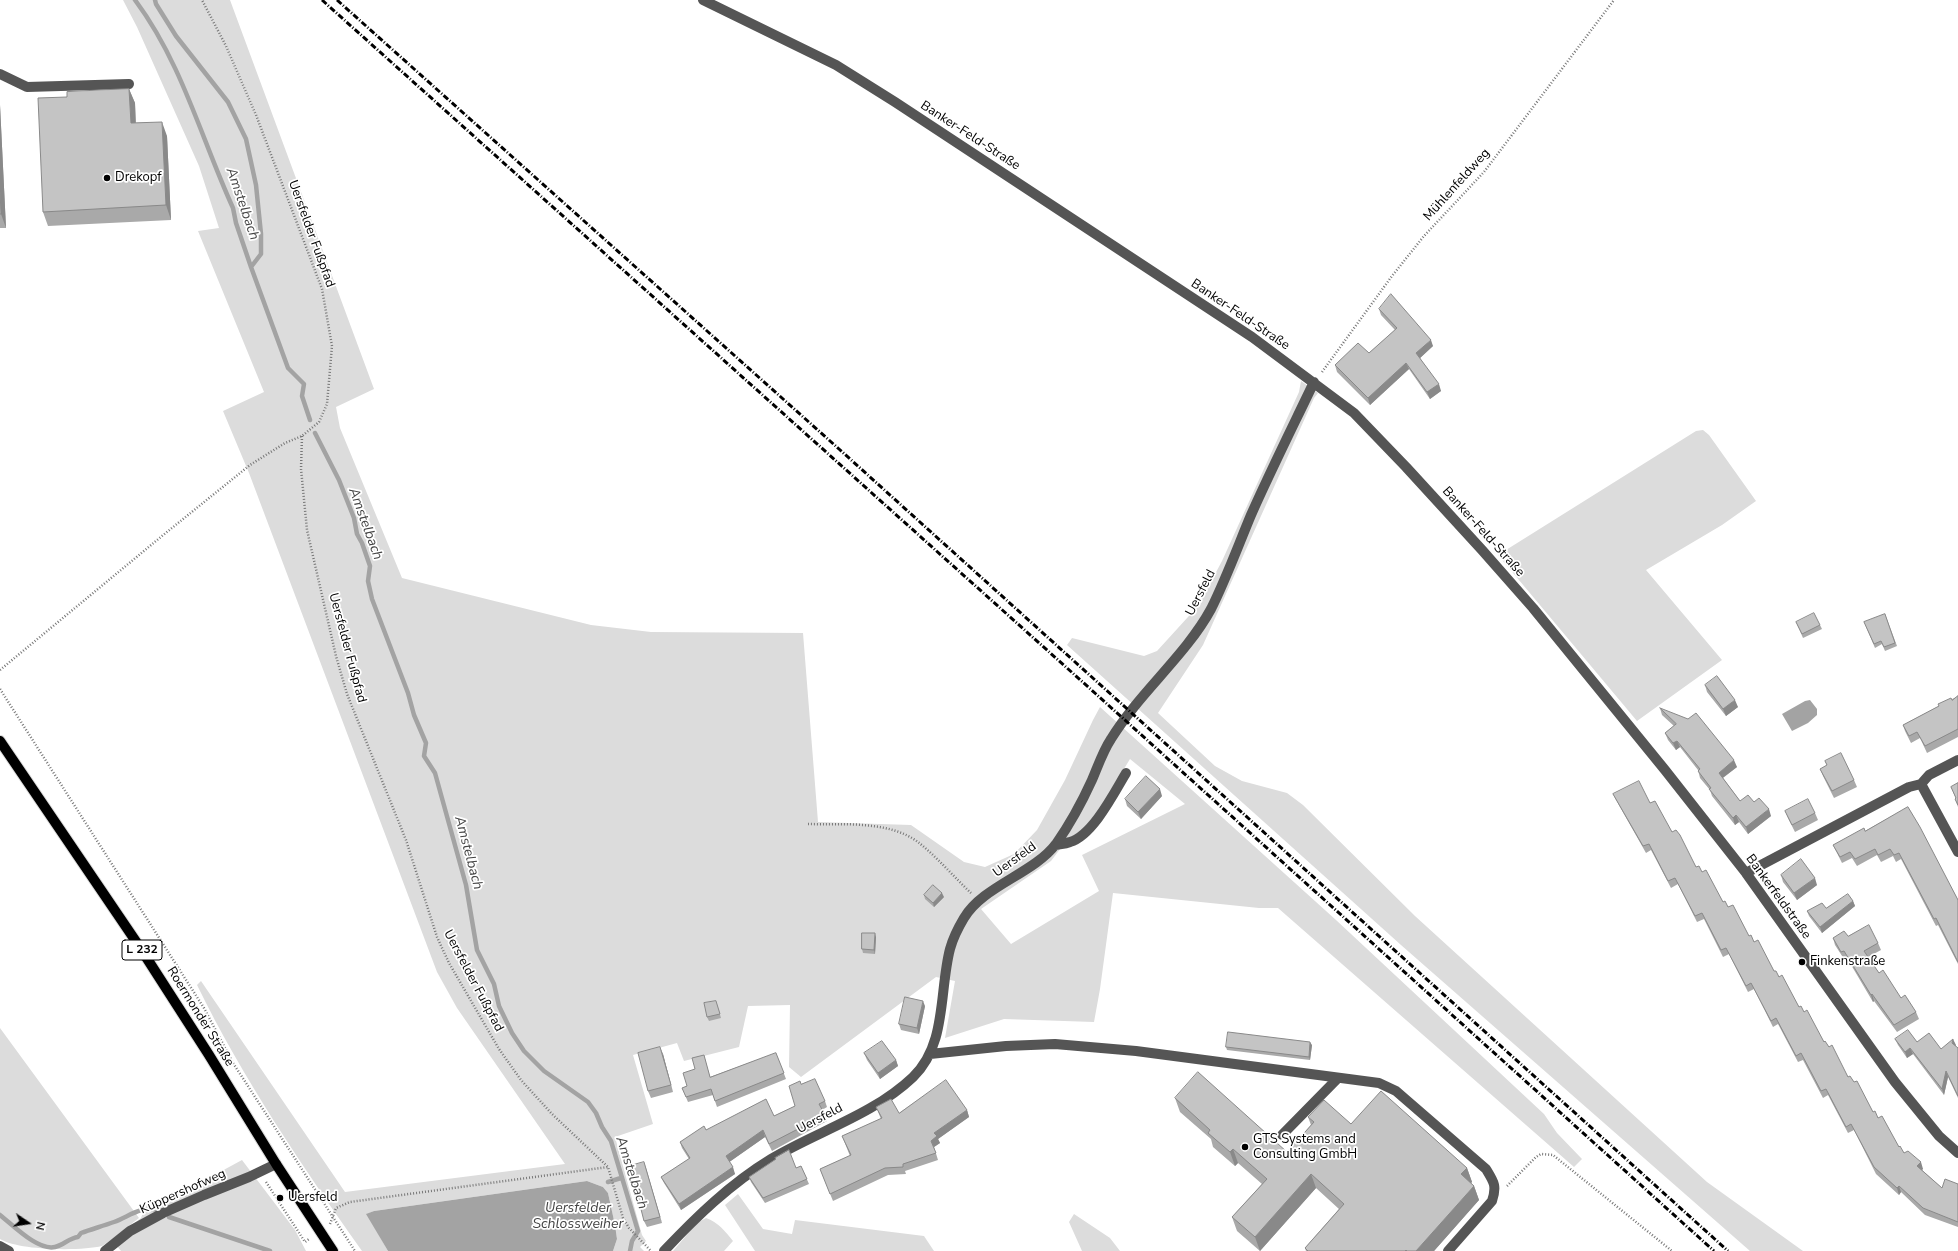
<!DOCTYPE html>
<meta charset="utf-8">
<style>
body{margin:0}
#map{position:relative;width:1958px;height:1251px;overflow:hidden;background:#fff;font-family:"Nunito Sans",sans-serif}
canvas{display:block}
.north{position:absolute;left:8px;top:1203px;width:40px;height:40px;-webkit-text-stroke:3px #fff;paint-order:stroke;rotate:103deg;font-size:11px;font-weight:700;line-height:16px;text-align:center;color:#000}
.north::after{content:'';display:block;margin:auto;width:14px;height:18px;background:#000;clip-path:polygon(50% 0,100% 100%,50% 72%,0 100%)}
</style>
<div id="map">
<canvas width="1958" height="1251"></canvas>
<div class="north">N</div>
</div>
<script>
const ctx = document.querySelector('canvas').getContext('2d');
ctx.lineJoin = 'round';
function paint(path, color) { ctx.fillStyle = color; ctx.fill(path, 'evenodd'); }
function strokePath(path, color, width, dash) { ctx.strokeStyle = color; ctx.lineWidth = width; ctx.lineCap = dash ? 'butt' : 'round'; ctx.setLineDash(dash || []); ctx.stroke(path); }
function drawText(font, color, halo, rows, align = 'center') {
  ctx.font = font + ' "Nunito Sans",sans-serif'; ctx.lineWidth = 3.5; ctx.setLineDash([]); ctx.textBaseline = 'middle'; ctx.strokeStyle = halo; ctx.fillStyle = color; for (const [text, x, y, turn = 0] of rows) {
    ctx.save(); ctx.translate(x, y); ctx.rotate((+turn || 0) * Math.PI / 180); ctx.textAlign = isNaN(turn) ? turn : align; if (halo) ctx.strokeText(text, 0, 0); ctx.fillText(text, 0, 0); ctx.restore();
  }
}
paint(new Path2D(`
 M 123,0 L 230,0 L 374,389 L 336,407 L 340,428 L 402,578 L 591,625 L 651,632 L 803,633 L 818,822 L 911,825 L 964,862 L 985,867 L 1014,854 L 1037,830 L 1065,780 L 1093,720 L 1100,707 L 1336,920 L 1544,1114 L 1557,1133 L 1582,1159 L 1574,1167 L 1278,908 L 1259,908 L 1113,893 L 1100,989 L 1094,1022 L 1004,1019 L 945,1038 L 955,981 L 936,977 L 801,1077 L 789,1067 L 790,1005 L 748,1006 L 739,1047 L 684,1061 L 677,1043 L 633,1055 L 653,1124 L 615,1137 L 642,1235 L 646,1241 L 640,1247 L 644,1251 L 613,1251 L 617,1239 L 615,1225 L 608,1193 L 603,1187 L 587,1181 L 374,1211 L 367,1214 L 388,1251 L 362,1251 C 302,1166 243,1079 197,985 L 201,981 L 345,1192 L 565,1164 L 457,1008 L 437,972 L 249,473 L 223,411 L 264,392 L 198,231 L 219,228 L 199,166 L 137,27 ZM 1130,759 L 1185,804 L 1082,855 L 1099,891 L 1011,944 L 981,909 L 1051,861 L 1067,840 L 1086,827 L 1097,813 Z
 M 1301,381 L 1318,393 L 1314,398 L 1203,645 L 1158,713 L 1215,766 L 1242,781 L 1287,793 L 1303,805 L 1415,916 L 1707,1182 L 1803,1251 L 1750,1251 L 1401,945 L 1067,645 L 1072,638 L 1144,656 L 1157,651 L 1198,606 L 1222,561 L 1299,392 Z
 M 1703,430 L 1709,435 L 1756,501 L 1722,525 L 1646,570 L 1722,660 L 1637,721 L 1498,555 L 1696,431 Z
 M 0,1028 L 139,1218 C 127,1227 115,1238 102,1246 C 82,1251 20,1251 0,1239 Z
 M 242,1160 L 295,1230 L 306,1251 L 121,1251 L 112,1240 L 141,1218 L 146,1205 L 207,1179 Z
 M 738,1194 L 763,1229 L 792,1234 L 795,1220 L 924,1236 L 934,1251 L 755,1251 L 725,1205 Z
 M 1074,1214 L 1110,1238 L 1120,1251 L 1082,1251 L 1069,1222 Z
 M 706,1218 C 718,1222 725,1231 733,1241 L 724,1251 L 673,1251 L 697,1223 Z`), '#dcdcdc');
paint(new Path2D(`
 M 1810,700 L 1817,709 L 1817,715 L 1808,723 L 1792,731 L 1782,714 L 1805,701 Z
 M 587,1181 L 603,1187 L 608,1193 L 615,1225 L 617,1239 L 613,1251 L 388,1251 L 366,1214 L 374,1211 Z`), '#a3a3a3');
strokePath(new Path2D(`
 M 135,0 C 182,63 201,138 233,208 L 236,223 L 251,267 L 288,368 L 304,384 L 302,396 L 310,420
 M 155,0 L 156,4 L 176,36 L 228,102 L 246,139 L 256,185 L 261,234 L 261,254 L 251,267
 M 315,433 L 339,480 L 354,518 L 357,534 L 362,543 L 370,566 L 368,581 L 372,599 L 408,693 L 414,715 L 426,743 L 424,756 L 435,773 L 466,885 L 477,950 L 494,984 L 499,1006 L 512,1033 L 524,1051 L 544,1071 L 588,1102 L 596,1113 L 602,1127 L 611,1141 L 638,1231 L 632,1241 L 630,1251
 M 608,1182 L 621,1178
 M 0,1215 C 14,1226 38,1251 55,1247 C 64,1245 69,1238 78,1237 L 81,1233 C 92,1229 103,1226 114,1222 C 130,1216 140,1206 158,1210
 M 169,1217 L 270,1251`), '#a3a3a3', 4.5);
const major = new Path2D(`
 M 0,741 L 137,943 L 209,1055 L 276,1164 L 333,1251`);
strokePath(major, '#dbdbdb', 12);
strokePath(new Path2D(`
 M 1322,372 L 1392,276 L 1424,236 L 1484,172 L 1614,0
 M 302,436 L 301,469 L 307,530 L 336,656 L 347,694 L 406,840 L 437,937 L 449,963 L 499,1049 L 521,1080 L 552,1114 L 608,1167 L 623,1218 L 629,1228 L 651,1251
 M 0,670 L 162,536 L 250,465 L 285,443 L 302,436 L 319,422 L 327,404 L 332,346 L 322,289 L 256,115 L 226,46 L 202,0
 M 0,689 L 204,1008 L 233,1063 L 355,1251
 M 808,824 C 842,825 888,820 918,842 C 937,857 954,877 971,893
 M 266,1182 L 305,1242 L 309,1239
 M 1507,1186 L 1536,1157 L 1541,1154 L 1553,1155 L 1672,1251
 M 330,1224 L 336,1208 L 350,1202 L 608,1167`), '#777', 2.5, [1, 2]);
strokePath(new Path2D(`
 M 703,0 L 836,65 L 895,102 L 1252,337 L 1354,413 L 1406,467 L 1482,550 L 1533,608 L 1665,770 L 1746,873 L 1895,1082 L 1939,1136 L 1958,1153
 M 0,74 L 27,87 L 129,84
 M 1921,784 L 1958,852
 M 1055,845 C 1060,844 1065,844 1070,842 C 1093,835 1114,793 1126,773
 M 1746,873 L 1909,787 L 1921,784 L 1929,775 L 1958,760
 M 930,1054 L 1006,1046 L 1055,1044 L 1136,1051 L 1379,1083 L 1396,1091 L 1486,1169 C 1494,1182 1497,1186 1492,1201 L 1448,1251
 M 1282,1135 L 1338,1078
 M 0,1246 L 9,1251
 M 105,1251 L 130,1231 L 163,1213 L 204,1195 L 249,1177 L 276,1164
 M 664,1251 C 696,1217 730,1184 771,1159 C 818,1131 873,1115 913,1077 C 947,1045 939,991 950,949 C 953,938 958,928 964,918 C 983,886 1033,874 1056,844 C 1070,824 1082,802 1092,780 C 1098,766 1103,751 1111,739 C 1139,693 1186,655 1211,609 C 1226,579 1238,546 1251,515 C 1271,470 1293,426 1314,382`), '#555', 10);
strokePath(major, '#000', 10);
strokePath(new Path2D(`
 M 322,0 L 1096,694 L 1714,1251
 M 337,0 L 839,449 L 1728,1251`), '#000', 3, [6, 2, 1, 2]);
paint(new Path2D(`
 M 129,89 L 135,103 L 136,123 L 167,136 L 171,220 L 48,226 L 43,212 L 67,97 Z
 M 0,105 L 6,228 L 0,228 Z
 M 1379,309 L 1433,346 L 1420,358 L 1441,391 L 1430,399 L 1409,369 L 1370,405 L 1337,372 L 1335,365 L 1369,353 L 1395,330 L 1381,315 Z
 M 1885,614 L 1897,646 L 1885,651 L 1882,644 L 1875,648 L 1864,622 Z
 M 1796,622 L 1820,625 L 1822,629 L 1803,638 Z
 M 1705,685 L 1738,707 L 1726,716 L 1707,692 Z
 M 1958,696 L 1958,737 L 1927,753 L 1920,738 L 1911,743 L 1905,731 L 1903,725 Z
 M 1660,708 L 1737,767 L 1723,778 L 1740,801 L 1754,802 L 1771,816 L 1748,834 L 1739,822 L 1735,825 L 1712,796 L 1710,790 L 1700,778 L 1698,770 L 1680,747 L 1676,750 L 1668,740 L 1665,733 L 1674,726 L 1662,715 Z
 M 1825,761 L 1854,780 L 1857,787 L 1834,798 L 1823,776 L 1820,769 L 1827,766 Z
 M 1958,783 L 1958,807 L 1955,799 L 1956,799 L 1951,787 Z
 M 1613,794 L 1650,803 L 1672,832 L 1696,867 L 1702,872 L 1723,902 L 1728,907 L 1749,936 L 1754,942 L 1774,971 L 1779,977 L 1799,1007 L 1804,1012 L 1824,1042 L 1829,1047 L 1848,1077 L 1854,1082 L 1873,1112 L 1878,1118 L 1899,1147 L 1904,1153 L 1923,1169 L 1922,1170 L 1942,1188 L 1958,1184 L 1958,1227 L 1925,1215 L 1901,1192 L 1899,1195 L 1876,1174 L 1854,1130 L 1848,1133 L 1828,1095 L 1823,1098 L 1803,1060 L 1798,1062 L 1778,1024 L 1773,1027 L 1754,989 L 1748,992 L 1729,954 L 1723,957 L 1704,919 L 1697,922 L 1678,884 L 1671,888 L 1651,850 L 1646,853 L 1616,800 Z
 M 1162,796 L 1141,819 L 1127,806 L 1125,799 Z
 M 1908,807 L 1958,900 L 1958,964 L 1938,925 L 1936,926 L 1901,859 L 1896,862 L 1893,856 L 1881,862 L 1877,855 L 1857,866 L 1852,858 L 1842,863 L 1833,845 L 1865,831 Z
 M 1785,811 L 1815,813 L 1818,820 L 1795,832 L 1788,818 Z
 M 1781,875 L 1817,885 L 1797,900 L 1783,882 Z
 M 924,895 L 944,897 L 934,907 L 925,899 Z
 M 1853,901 L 1855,906 L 1822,933 L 1809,916 L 1807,911 L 1826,908 Z
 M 1848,936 L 1878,943 L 1881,950 L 1868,957 L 1879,973 L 1901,998 L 1916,1012 L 1919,1019 L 1897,1032 L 1874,1001 L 1873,1002 L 1847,958 L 1844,959 L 1835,945 L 1833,938 Z
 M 876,937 L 875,954 L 863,953 L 862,949 Z
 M 716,1001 L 721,1018 L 709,1021 L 707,1017 Z
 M 925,1006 L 919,1034 L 901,1030 L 899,1024 Z
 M 1895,1039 L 1917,1042 L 1941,1049 L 1956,1045 L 1955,1046 L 1958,1048 L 1958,1098 L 1948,1077 L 1944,1095 L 1913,1054 L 1907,1058 L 1898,1045 Z
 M 1312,1045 L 1310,1060 L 1227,1050 L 1226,1047 Z
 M 776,1053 L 786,1079 L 717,1107 L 713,1095 L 688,1102 L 682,1088 L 687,1086 L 695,1069 L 704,1055 L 710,1077 Z
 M 864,1053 L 896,1060 L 898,1066 L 880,1079 L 867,1060 Z
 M 663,1054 L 673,1092 L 651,1098 L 648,1091 Z
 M 801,1084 L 825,1101 L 827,1107 L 822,1110 L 827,1121 L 772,1151 L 765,1137 L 729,1162 L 735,1174 L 681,1210 L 664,1183 L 661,1177 L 689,1159 L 682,1148 L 680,1142 L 706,1130 L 774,1116 L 795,1106 Z
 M 1175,1098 L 1287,1152 L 1311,1125 L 1308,1117 L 1351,1124 L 1467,1168 L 1472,1182 L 1471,1183 L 1474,1186 L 1479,1200 L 1434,1251 L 1306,1251 L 1305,1248 L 1339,1209 L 1316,1188 L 1260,1251 L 1237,1231 L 1232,1217 L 1262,1184 L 1238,1163 L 1235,1166 L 1213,1147 L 1211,1139 L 1180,1112 Z
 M 876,1107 L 899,1113 L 967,1110 L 969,1117 L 938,1139 L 940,1143 L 934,1147 L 938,1160 L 905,1171 L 906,1174 L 888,1175 L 833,1201 L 820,1169 L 850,1156 L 842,1136 L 881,1119 Z
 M 644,1162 L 662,1223 L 647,1227 L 644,1221 Z
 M 801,1166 L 809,1184 L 765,1203 L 751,1182 L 749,1177 L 796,1168 Z`), '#a9a9a9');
paint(new Path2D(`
 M 129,89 L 135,103 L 136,137 L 131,123 Z
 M 0,105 L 6,228 L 1,214 L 0,191 Z
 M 162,122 L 167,136 L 171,220 L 166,205 Z
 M 1431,340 L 1433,346 L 1419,359 L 1416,353 Z
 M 1406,363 L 1409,369 L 1370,405 L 1368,398 Z
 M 1439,384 L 1441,391 L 1430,399 L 1427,392 Z
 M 1735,700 L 1738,707 L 1726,716 L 1723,709 Z
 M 1677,741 L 1680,747 L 1676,750 L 1673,743 Z
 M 1734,760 L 1737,767 L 1721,779 L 1719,773 Z
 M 1160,789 L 1162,796 L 1141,819 L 1138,812 Z
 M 1769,809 L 1771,816 L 1748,834 L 1746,827 Z
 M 1736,815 L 1739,822 L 1735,825 L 1733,818 Z
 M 1815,878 L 1817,885 L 1797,900 L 1794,893 Z
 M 942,893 L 944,897 L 934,907 L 933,903 Z
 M 1853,901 L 1855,906 L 1822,933 L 1820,927 Z
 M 875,933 L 876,937 L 875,954 L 874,950 Z
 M 1872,994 L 1874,1001 L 1873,1002 L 1871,995 Z
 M 923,1001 L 925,1006 L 919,1034 L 917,1028 Z
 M 1953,1039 L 1956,1045 L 1955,1049 L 1952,1043 Z
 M 1310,1042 L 1312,1045 L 1310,1060 L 1309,1057 Z
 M 660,1047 L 663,1054 L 673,1092 L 671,1085 Z
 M 1910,1048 L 1913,1054 L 1907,1058 L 1905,1052 Z
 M 896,1060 L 898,1066 L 880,1079 L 878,1073 Z
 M 1946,1071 L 1948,1077 L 1944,1095 L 1942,1089 Z
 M 967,1110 L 969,1117 L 938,1139 L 940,1143 L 934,1147 L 931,1141 L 934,1133 Z
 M 763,1130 L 765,1137 L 728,1163 L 726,1156 Z
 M 1233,1149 L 1238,1163 L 1235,1166 L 1230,1152 Z
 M 644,1162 L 646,1168 L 662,1223 L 660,1217 Z
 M 1921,1162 L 1923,1169 L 1919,1172 L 1917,1166 Z
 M 733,1167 L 735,1174 L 681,1210 L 679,1204 Z
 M 1467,1168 L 1472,1182 L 1466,1188 L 1461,1174 Z
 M 1311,1174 L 1316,1188 L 1260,1251 L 1255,1237 Z
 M 1474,1186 L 1479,1200 L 1434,1251 L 1416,1251 Z
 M 1899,1186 L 1901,1192 L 1899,1195 L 1897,1188 Z`), '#898989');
const building = new Path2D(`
 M 129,89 L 131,123 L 162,122 L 166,205 L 43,212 L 38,98 L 67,97 L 67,92 Z
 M 0,191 L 1,214 L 0,214 Z
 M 1391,294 L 1431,340 L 1416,353 L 1439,384 L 1427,392 L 1406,363 L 1368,398 L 1335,365 L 1358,343 L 1369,353 L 1397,328 L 1379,309 Z
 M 1814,613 L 1820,625 L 1802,634 L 1796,622 Z
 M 1885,614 L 1895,643 L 1884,647 L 1881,641 L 1874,644 L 1864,622 Z
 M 1717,676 L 1735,700 L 1723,709 L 1705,685 Z
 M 1958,696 L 1958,729 L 1925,746 L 1917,732 L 1909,736 L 1903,725 L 1939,706 L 1938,704 L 1951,698 L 1952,700 Z
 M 1660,708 L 1688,719 L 1696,713 L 1734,760 L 1719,773 L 1740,801 L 1748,795 L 1754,802 L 1759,798 L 1769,809 L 1746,827 L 1736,815 L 1733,818 L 1709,789 L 1711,788 L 1698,771 L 1700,769 L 1677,741 L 1673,743 L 1665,733 L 1676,724 Z
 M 1841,753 L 1854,780 L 1832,791 L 1820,769 L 1827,765 L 1825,761 Z
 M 1146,776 L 1160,789 L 1138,812 L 1125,799 Z
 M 1639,781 L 1650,803 L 1655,801 L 1672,832 L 1676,830 L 1680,835 L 1696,867 L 1699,866 L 1702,872 L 1706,870 L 1723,902 L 1725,901 L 1728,907 L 1733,905 L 1749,936 L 1751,935 L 1754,942 L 1758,940 L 1774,971 L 1776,971 L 1779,977 L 1782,975 L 1799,1007 L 1801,1006 L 1804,1012 L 1807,1010 L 1824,1042 L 1825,1041 L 1829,1047 L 1832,1045 L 1848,1077 L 1850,1076 L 1854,1082 L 1857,1081 L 1873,1112 L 1875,1111 L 1878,1118 L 1882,1116 L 1899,1147 L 1900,1146 L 1904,1153 L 1908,1151 L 1921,1162 L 1917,1166 L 1942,1188 L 1945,1179 L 1958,1184 L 1958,1222 L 1923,1208 L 1899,1186 L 1897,1188 L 1874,1167 L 1851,1124 L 1846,1127 L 1826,1089 L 1821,1091 L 1801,1053 L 1796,1056 L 1776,1018 L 1771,1021 L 1751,983 L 1746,986 L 1726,948 L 1721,950 L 1702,913 L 1695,916 L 1675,878 L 1668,881 L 1649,844 L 1643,846 L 1613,794 Z
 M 1958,783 L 1958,805 L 1955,799 L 1956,798 L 1951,787 Z
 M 1808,799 L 1815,813 L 1792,825 L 1785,811 Z
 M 1908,807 L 1920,827 L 1958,900 L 1958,962 L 1936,918 L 1934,919 L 1899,853 L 1894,855 L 1890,849 L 1878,855 L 1875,849 L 1855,859 L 1850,852 L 1840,857 L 1833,845 L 1864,828 L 1865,831 Z
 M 1801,859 L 1815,878 L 1794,893 L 1781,875 Z
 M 933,885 L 942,893 L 933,903 L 924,895 Z
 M 1848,894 L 1853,901 L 1820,927 L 1807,911 L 1822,903 L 1826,908 Z
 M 1869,925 L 1878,943 L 1864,951 L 1879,973 L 1883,970 L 1901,998 L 1905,995 L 1916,1012 L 1894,1025 L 1872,994 L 1871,995 L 1844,951 L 1841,952 L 1833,938 L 1844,931 L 1848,936 Z
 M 862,933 L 875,933 L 874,950 L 862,949 Z
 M 905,997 L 923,1001 L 917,1028 L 899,1024 Z
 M 716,1001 L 720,1014 L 707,1017 L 704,1003 Z
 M 1908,1030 L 1917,1042 L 1929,1033 L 1941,1049 L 1953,1039 L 1952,1043 L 1958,1048 L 1958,1096 L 1946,1071 L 1942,1089 L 1910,1048 L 1905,1052 L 1895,1039 Z
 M 1228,1032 L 1310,1042 L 1309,1057 L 1226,1047 Z
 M 882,1041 L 896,1060 L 878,1073 L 864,1053 Z
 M 660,1047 L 671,1085 L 648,1091 L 638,1053 Z
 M 776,1053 L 784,1073 L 715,1101 L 711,1089 L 686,1097 L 682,1088 L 687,1086 L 683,1073 L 695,1069 L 692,1058 L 704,1055 L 710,1077 Z
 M 1198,1072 L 1287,1152 L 1314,1122 L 1308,1117 L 1324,1100 L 1351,1124 L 1381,1091 L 1467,1168 L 1461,1174 L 1474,1186 L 1416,1251 L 1407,1251 L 1406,1250 L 1405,1251 L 1308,1251 L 1305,1248 L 1344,1204 L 1311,1174 L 1255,1237 L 1232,1217 L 1267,1179 L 1233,1149 L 1230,1152 L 1208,1133 L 1210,1130 L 1175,1098 Z
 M 815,1079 L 825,1101 L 819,1104 L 825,1115 L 769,1144 L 763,1130 L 726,1156 L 733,1167 L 679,1204 L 661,1177 L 690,1158 L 680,1142 L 704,1126 L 706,1130 L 766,1099 L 774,1116 L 795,1106 L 789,1086 L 800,1081 L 801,1084 Z
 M 946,1080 L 967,1110 L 934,1133 L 937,1136 L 931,1141 L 936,1153 L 903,1164 L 903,1167 L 885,1168 L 830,1194 L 820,1169 L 851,1155 L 842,1136 L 882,1118 L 876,1107 L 891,1099 L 899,1113 Z
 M 789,1150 L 796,1168 L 801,1166 L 807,1179 L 763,1198 L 749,1177 L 776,1159 L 775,1158 Z
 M 644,1162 L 660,1217 L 644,1221 L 630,1166 Z`);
paint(building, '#c4c4c4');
strokePath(building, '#898989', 1);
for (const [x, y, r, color] of [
 [107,178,4,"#000"],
 [1802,962,4,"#000"],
 [1245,1147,4,"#000"],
 [280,1198,4,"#000"]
]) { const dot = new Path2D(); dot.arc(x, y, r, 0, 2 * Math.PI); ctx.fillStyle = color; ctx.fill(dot); strokePath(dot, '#fff', 1.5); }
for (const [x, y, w] of [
 [142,950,40]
]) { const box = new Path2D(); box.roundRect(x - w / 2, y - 10, w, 20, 3); ctx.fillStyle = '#fff'; ctx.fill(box); strokePath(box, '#000', 1); }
drawText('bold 12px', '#000', null, [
 ["L 232",142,950]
]);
drawText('13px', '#000', '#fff', [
 ["Banker-Feld-Straße",970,136,33],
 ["Mühlenfeldweg",1457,185,-48],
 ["Uersfelder Fußpfad",311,234,70],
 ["Banker-Feld-Straße",1240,315,34],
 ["Banker-Feld-Straße",1483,532,48],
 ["Uersfeld",1201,593,-63],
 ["Uersfelder Fußpfad",347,648,75],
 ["Uersfeld",1015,860,-36],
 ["Bankerfeldstraße",1778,897,54],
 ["Uersfelder Fußpfad",473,981,62],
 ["Roermonder Straße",200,1017,58],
 ["Uersfeld",820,1119,-28],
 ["Küppershofweg",183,1192,-24]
]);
drawText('13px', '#000', '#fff', [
 ["Drekopf",115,178],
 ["Finkenstraße",1810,962],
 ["GTS Systems and",1253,1140],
 ["Consulting GmbH",1253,1155],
 ["Uersfeld",288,1198]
], 'left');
drawText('italic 14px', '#444', '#fff', [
 ["Amstelbach",242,204,71],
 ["Amstelbach",365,524,70],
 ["Amstelbach",468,853,75],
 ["Amstelbach",631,1173,72],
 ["Uersfelder",578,1209],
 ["Schlossweiher",578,1225]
]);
</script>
